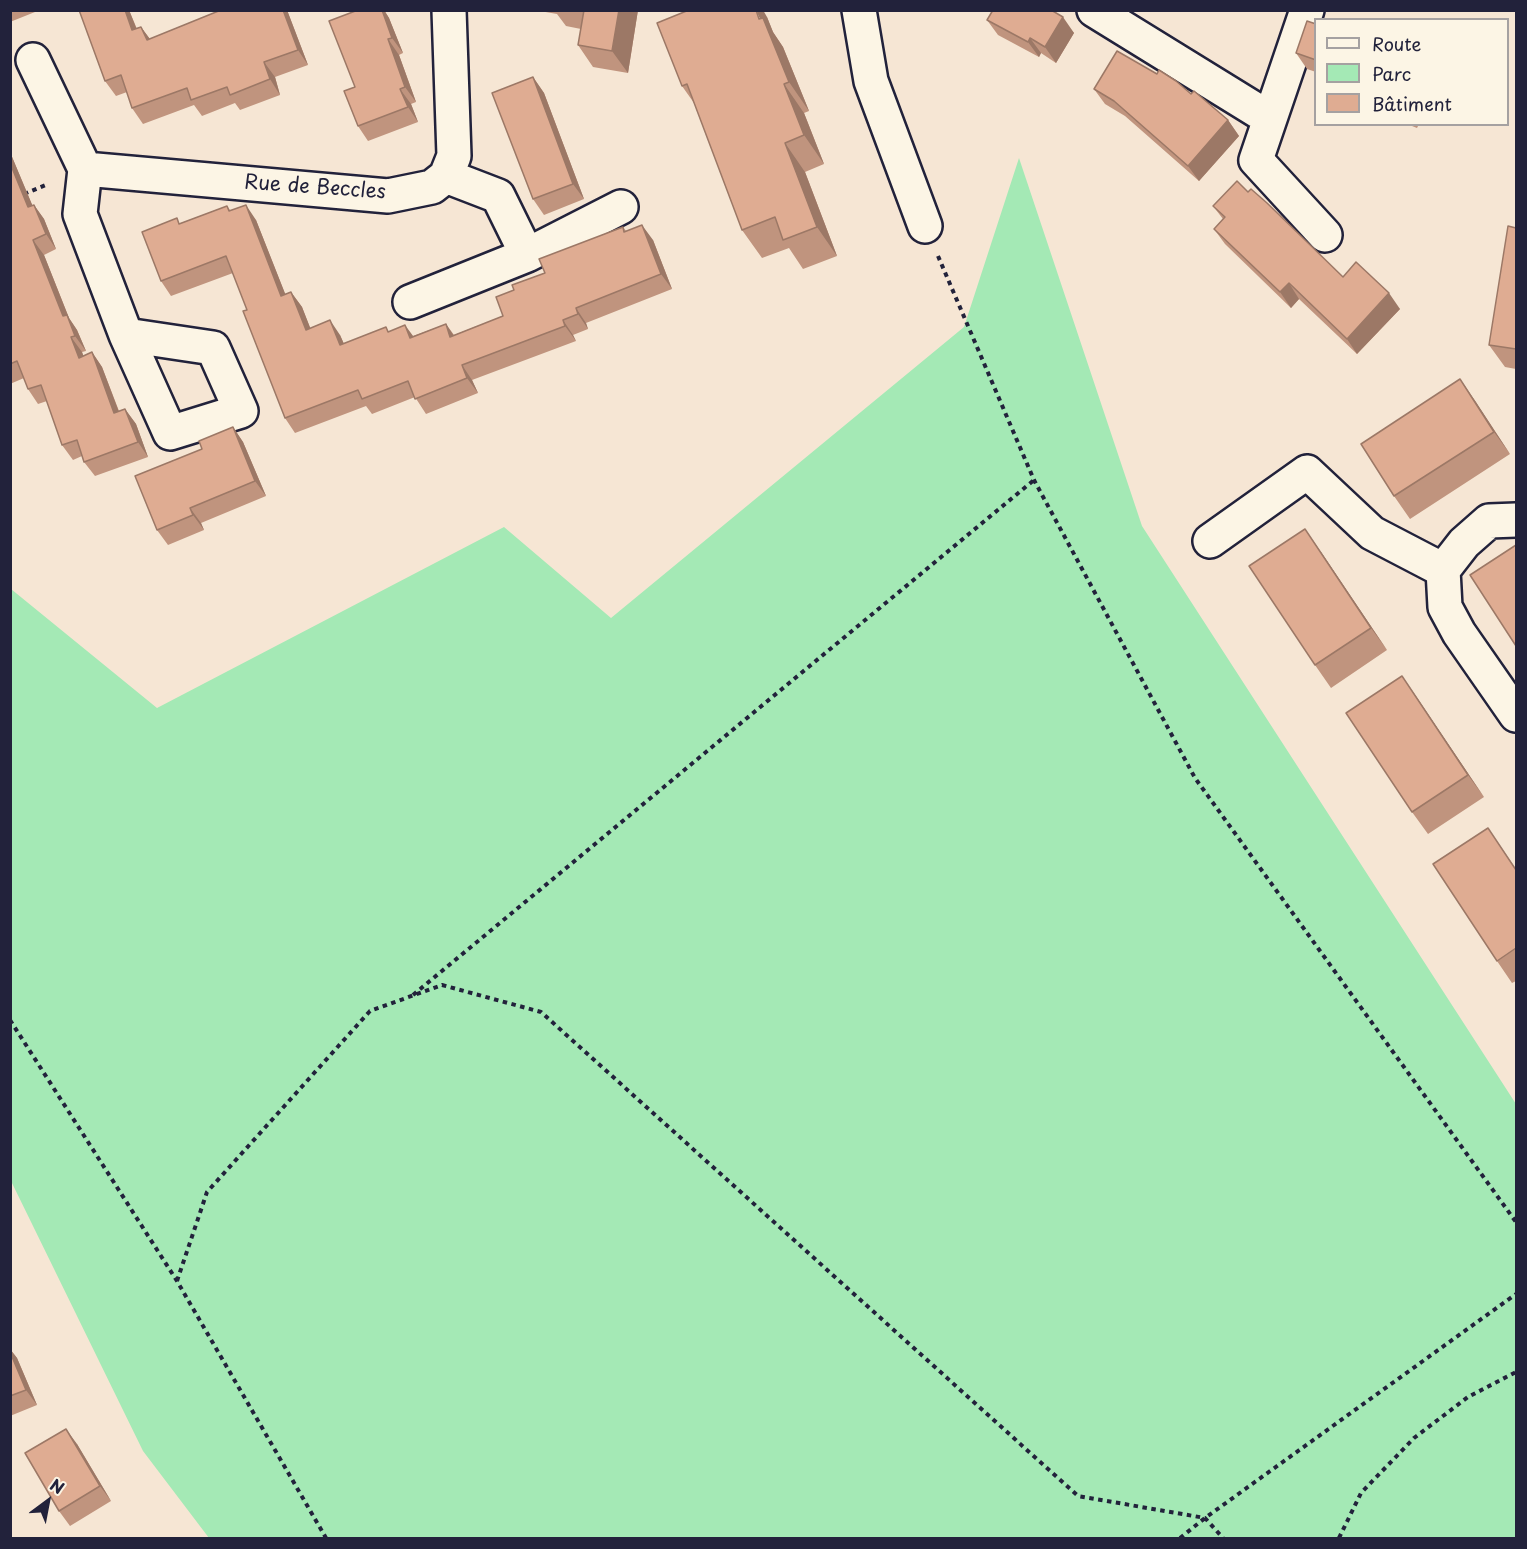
<!DOCTYPE html>
<meta charset="utf-8">
<style>
body{margin:0}
#map{position:relative;width:1527px;height:1549px;overflow:hidden;background:#f6e6d4;font-family:"Playpen Sans",sans-serif}
canvas{display:block}
.frame{position:absolute;inset:0;border:12px solid #22223b;pointer-events:none}
.legend{position:absolute;left:1314px;top:18px;width:195px;height:108px;box-sizing:border-box;background:#fcf5e5;border:2px solid #a5a1a1;margin:0;padding:8px 10px;list-style:none;font-size:18px;color:#22223b}
.legend li{display:flex;align-items:center;gap:12px;height:30px}
.legend b{width:30px;border:2px solid #a5a1a1}
.north{position:absolute;left:18px;top:1471px;width:60px;height:60px;-webkit-text-stroke:4px #fcf5e5;paint-order:stroke;rotate:32deg;font-size:16px;font-weight:700;line-height:24px;text-align:center;color:#22223b}
.north::after{content:'';display:block;margin:auto;width:21px;height:27px;background:#22223b;clip-path:polygon(50% 0,100% 100%,50% 72%,0 100%)}
</style>
<div id="map">
<canvas width="1527" height="1549"></canvas>
<div class="frame"></div>
<ul class="legend">
<li><b style="height:8px;background:#fcf5e5"></b>Route</li>
<li><b style="height:16px;background:#a4e9b5"></b>Parc</li>
<li><b style="height:16px;background:#dfac92"></b>Bâtiment</li>
</ul>
<div class="north">N</div>
</div>
<script>
const ctx = document.querySelector('canvas').getContext('2d');
ctx.lineJoin = 'round';
function paint(path, color) { ctx.fillStyle = color; ctx.fill(path, 'evenodd'); }
function strokePath(path, color, width, dash) { ctx.strokeStyle = color; ctx.lineWidth = width; ctx.lineCap = dash ? 'butt' : 'round'; ctx.setLineDash(dash || []); ctx.stroke(path); }
function drawText(font, color, halo, rows, align = 'center') {
  ctx.font = font + ' "Playpen Sans",sans-serif'; ctx.lineWidth = 5; ctx.setLineDash([]); ctx.textBaseline = 'middle'; ctx.strokeStyle = halo; ctx.fillStyle = color; for (const [text, x, y, turn = 0] of rows) {
    ctx.save(); ctx.translate(x, y); ctx.rotate((+turn || 0) * Math.PI / 180); ctx.textAlign = isNaN(turn) ? turn : align; if (halo) ctx.strokeText(text, 0, 0); ctx.fillText(text, 0, 0); ctx.restore();
  }
}
paint(new Path2D(`
 M 1019,158 L 1142,526 L 1516,1104 L 1516,1538 L 209,1538 L 143,1451 L 11,1181 L 11,589 L 157,708 L 504,527 L 611,618 L 964,327 Z`), '#a4e9b5');
const minor = new Path2D(`
 M 859,10 L 871,81 L 925,226
 M 1094,10 L 1269,118
 M 1307,10 L 1256,160 L 1325,235
 M 33,60 L 85,169 L 80,214 L 126,335 L 213,348 L 241,411 L 170,433 L 126,335
 M 85,169 L 388,196 L 432,187 L 446,176 L 454,156 L 449,10
 M 446,176 L 498,196 L 527,255 L 621,207
 M 410,302 L 527,255
 M 1516,520 L 1489,521 L 1464,543 L 1443,570 L 1445,607 L 1459,633 L 1516,715
 M 1210,541 L 1307,472 L 1372,533 L 1443,570`);
strokePath(minor, '#22223b', 38);
strokePath(new Path2D(`
 M 24,194 L 48,184
 M 938,256 L 1034,480 L 1195,778 L 1516,1222
 M 413,995 L 1034,480
 M 10,1020 L 177,1281 L 326,1538
 M 177,1281 L 207,1192 L 370,1011 L 442,985 L 541,1012 L 1078,1496 L 1205,1518 L 1223,1538
 M 1180,1538 L 1205,1518 L 1516,1294
 M 1339,1538 L 1361,1493 L 1414,1438 L 1468,1397 L 1516,1372`), '#22223b', 4, [4.5, 4.5]);
strokePath(minor, '#fcf5e5', 33);
paint(new Path2D(`
 M 10,10 L 40,10 L 10,22 Z
 M 79,10 L 129,10 L 137,29 L 141,27 L 150,39 L 221,10 L 287,10 L 308,65 L 275,77 L 280,95 L 240,110 L 235,103 L 202,116 L 194,105 L 143,124 L 132,108 L 127,92 L 116,96 L 105,81 Z
 M 358,10 L 384,10 L 389,18 L 403,53 L 399,55 L 416,102 L 411,104 L 418,122 L 368,141 L 358,126 Z
 M 534,10 L 638,10 L 628,73 L 593,67 L 578,45 L 581,29 L 566,26 L 557,14 Z
 M 1059,15 L 1074,33 L 1056,63 L 1041,53 L 1039,57 L 998,35 L 987,20 Z
 M 767,17 L 773,32 L 783,47 L 809,111 L 804,113 L 824,164 L 805,172 L 837,256 L 803,269 L 789,248 L 762,258 L 742,230 L 694,103 L 682,86 Z
 M 1316,24 L 1316,72 L 1307,69 L 1296,53 Z
 M 533,77 L 544,93 L 584,199 L 544,215 L 533,199 Z
 M 1094,89 L 1191,94 L 1228,120 L 1239,136 L 1199,181 L 1125,116 L 1105,104 Z
 M 1407,124 L 1419,124 L 1417,128 Z
 M 10,152 L 32,205 L 34,205 L 44,219 L 56,249 L 44,255 L 69,318 L 77,330 L 86,351 L 82,352 L 83,356 L 92,352 L 102,367 L 119,411 L 125,409 L 136,424 L 148,457 L 95,476 L 84,462 L 82,456 L 73,460 L 62,445 L 47,401 L 38,404 L 28,389 L 24,378 L 10,384 Z
 M 1248,192 L 1343,277 L 1400,309 L 1357,354 L 1299,299 L 1291,308 L 1225,244 L 1214,229 L 1223,219 L 1213,206 Z
 M 227,206 L 230,210 L 256,220 L 285,294 L 291,292 L 302,307 L 310,328 L 340,335 L 344,344 L 386,327 L 389,332 L 413,336 L 446,324 L 454,335 L 503,316 L 514,290 L 623,227 L 626,231 L 653,240 L 672,289 L 586,323 L 588,329 L 573,335 L 576,341 L 472,380 L 478,393 L 426,414 L 415,397 L 372,414 L 366,406 L 295,433 L 285,418 L 247,310 L 233,273 L 171,296 L 161,281 L 181,223 Z
 M 1516,228 L 1516,369 L 1505,367 L 1489,345 Z
 M 1460,379 L 1510,454 L 1410,519 L 1394,496 Z
 M 233,427 L 243,442 L 266,496 L 201,523 L 204,530 L 168,545 L 157,530 L 202,449 Z
 M 1321,552 L 1387,650 L 1331,688 L 1315,665 Z
 M 1402,676 L 1484,797 L 1428,834 L 1412,812 Z
 M 1488,828 L 1516,869 L 1516,981 L 1512,983 L 1497,961 Z
 M 10,1349 L 17,1358 L 37,1405 L 10,1416 Z
 M 77,1444 L 111,1501 L 70,1526 L 59,1511 Z`), '#c0947e');
paint(new Path2D(`
 M 125,10 L 129,10 L 143,45 L 132,30 Z
 M 283,10 L 287,10 L 308,65 L 298,50 Z
 M 382,10 L 384,10 L 389,18 L 403,53 L 392,38 Z
 M 619,10 L 638,10 L 628,73 L 612,51 Z
 M 756,10 L 763,10 L 767,17 L 773,32 L 783,47 L 809,111 L 789,82 Z
 M 1063,17 L 1074,33 L 1056,63 L 1045,47 Z
 M 141,27 L 152,42 L 147,40 Z
 M 1030,38 L 1041,53 L 1039,57 L 1028,42 Z
 M 388,39 L 399,55 L 416,102 L 405,87 Z
 M 264,62 L 275,77 L 280,95 L 270,79 Z
 M 533,77 L 544,93 L 584,199 L 573,184 Z
 M 784,84 L 804,113 L 824,164 L 804,135 Z
 M 400,89 L 411,104 L 418,122 L 408,107 Z
 M 1228,120 L 1239,136 L 1199,181 L 1188,166 Z
 M 785,143 L 805,172 L 837,256 L 817,227 Z
 M 10,152 L 39,221 L 28,207 L 10,163 Z
 M 34,205 L 44,219 L 56,249 L 46,234 Z
 M 246,205 L 256,220 L 292,311 L 281,296 Z
 M 642,225 L 653,240 L 672,289 L 661,274 Z
 M 33,240 L 44,255 L 69,318 L 77,330 L 86,351 L 75,336 L 63,316 Z
 M 1289,283 L 1299,299 L 1291,308 L 1280,292 Z
 M 291,292 L 302,307 L 317,345 L 306,330 Z
 M 1389,293 L 1400,309 L 1357,354 L 1347,339 Z
 M 576,308 L 586,323 L 588,329 L 578,314 Z
 M 330,320 L 340,335 L 351,360 L 340,345 Z
 M 563,320 L 573,335 L 576,341 L 565,326 Z
 M 446,324 L 456,339 L 450,337 Z
 M 405,325 L 416,340 L 410,338 Z
 M 71,337 L 82,352 L 90,373 L 79,358 Z
 M 92,352 L 102,367 L 125,428 L 114,413 Z
 M 462,365 L 472,380 L 478,393 L 467,378 Z
 M 1460,379 L 1476,402 L 1510,454 L 1494,432 Z
 M 125,409 L 136,424 L 148,457 L 138,442 Z
 M 233,427 L 243,442 L 266,496 L 255,481 Z
 M 190,508 L 201,523 L 204,530 L 193,515 Z
 M 1305,529 L 1321,552 L 1387,650 L 1371,628 Z
 M 1402,676 L 1418,699 L 1484,797 L 1468,775 Z
 M 10,1349 L 17,1358 L 37,1405 L 26,1390 L 10,1352 Z
 M 66,1429 L 77,1444 L 111,1501 L 100,1486 Z`), '#9c7866');
const building = new Path2D(`
 M 79,10 L 125,10 L 132,30 L 141,27 L 147,40 L 221,10 L 283,10 L 298,50 L 264,62 L 270,79 L 230,95 L 227,87 L 191,100 L 187,88 L 132,108 L 121,75 L 105,81 Z
 M 358,10 L 382,10 L 392,38 L 388,39 L 405,87 L 400,89 L 408,107 L 358,126 L 344,91 L 355,87 L 329,21 Z
 M 584,10 L 619,10 L 612,51 L 578,45 Z
 M 689,10 L 756,10 L 759,19 L 763,18 L 789,82 L 784,84 L 804,135 L 785,143 L 817,227 L 783,240 L 775,217 L 742,230 L 687,84 L 682,86 L 657,23 Z
 M 993,10 L 1051,10 L 1063,17 L 1045,47 L 1030,38 L 1028,42 L 987,20 Z
 M 1307,21 L 1316,24 L 1316,60 L 1296,53 Z
 M 1117,51 L 1157,74 L 1159,70 L 1176,81 L 1191,94 L 1194,91 L 1228,120 L 1188,166 L 1114,101 L 1094,89 Z
 M 533,77 L 573,184 L 533,199 L 492,93 Z
 M 10,163 L 28,207 L 34,205 L 46,234 L 33,240 L 63,316 L 67,315 L 75,336 L 71,337 L 79,358 L 92,352 L 114,413 L 125,409 L 138,442 L 84,462 L 77,440 L 62,445 L 41,385 L 28,389 L 17,361 L 10,364 Z
 M 1237,181 L 1248,192 L 1251,189 L 1267,203 L 1343,277 L 1356,262 L 1389,293 L 1347,339 L 1289,283 L 1280,292 L 1214,229 L 1225,217 L 1213,206 Z
 M 246,205 L 281,296 L 291,292 L 306,330 L 330,320 L 340,345 L 386,327 L 388,332 L 405,325 L 410,338 L 446,324 L 450,337 L 503,316 L 496,297 L 514,290 L 512,285 L 545,273 L 539,259 L 623,227 L 624,232 L 642,225 L 661,274 L 576,308 L 578,314 L 563,320 L 565,326 L 462,365 L 467,378 L 415,399 L 408,381 L 362,399 L 358,390 L 285,418 L 243,311 L 247,310 L 226,256 L 161,281 L 142,232 L 177,218 L 179,224 L 227,206 L 229,211 Z
 M 1508,226 L 1516,228 L 1516,349 L 1489,345 Z
 M 1460,379 L 1494,432 L 1394,496 L 1361,444 Z
 M 233,427 L 255,481 L 190,508 L 193,515 L 157,530 L 135,476 L 202,449 L 199,441 Z
 M 1305,529 L 1371,628 L 1315,665 L 1249,566 Z
 M 1516,545 L 1516,646 L 1470,575 Z
 M 1402,676 L 1468,775 L 1412,812 L 1346,713 Z
 M 1488,828 L 1516,870 L 1516,948 L 1497,961 L 1433,864 Z
 M 10,1352 L 26,1390 L 10,1396 Z
 M 66,1429 L 100,1486 L 59,1511 L 25,1453 Z`);
paint(building, '#dfac92');
strokePath(building, '#9c7866', 1.5);
drawText('20px', '#22223b', '#fcf5e5', [
 ["Rue de Beccles",315,188,4]
]);
</script>
